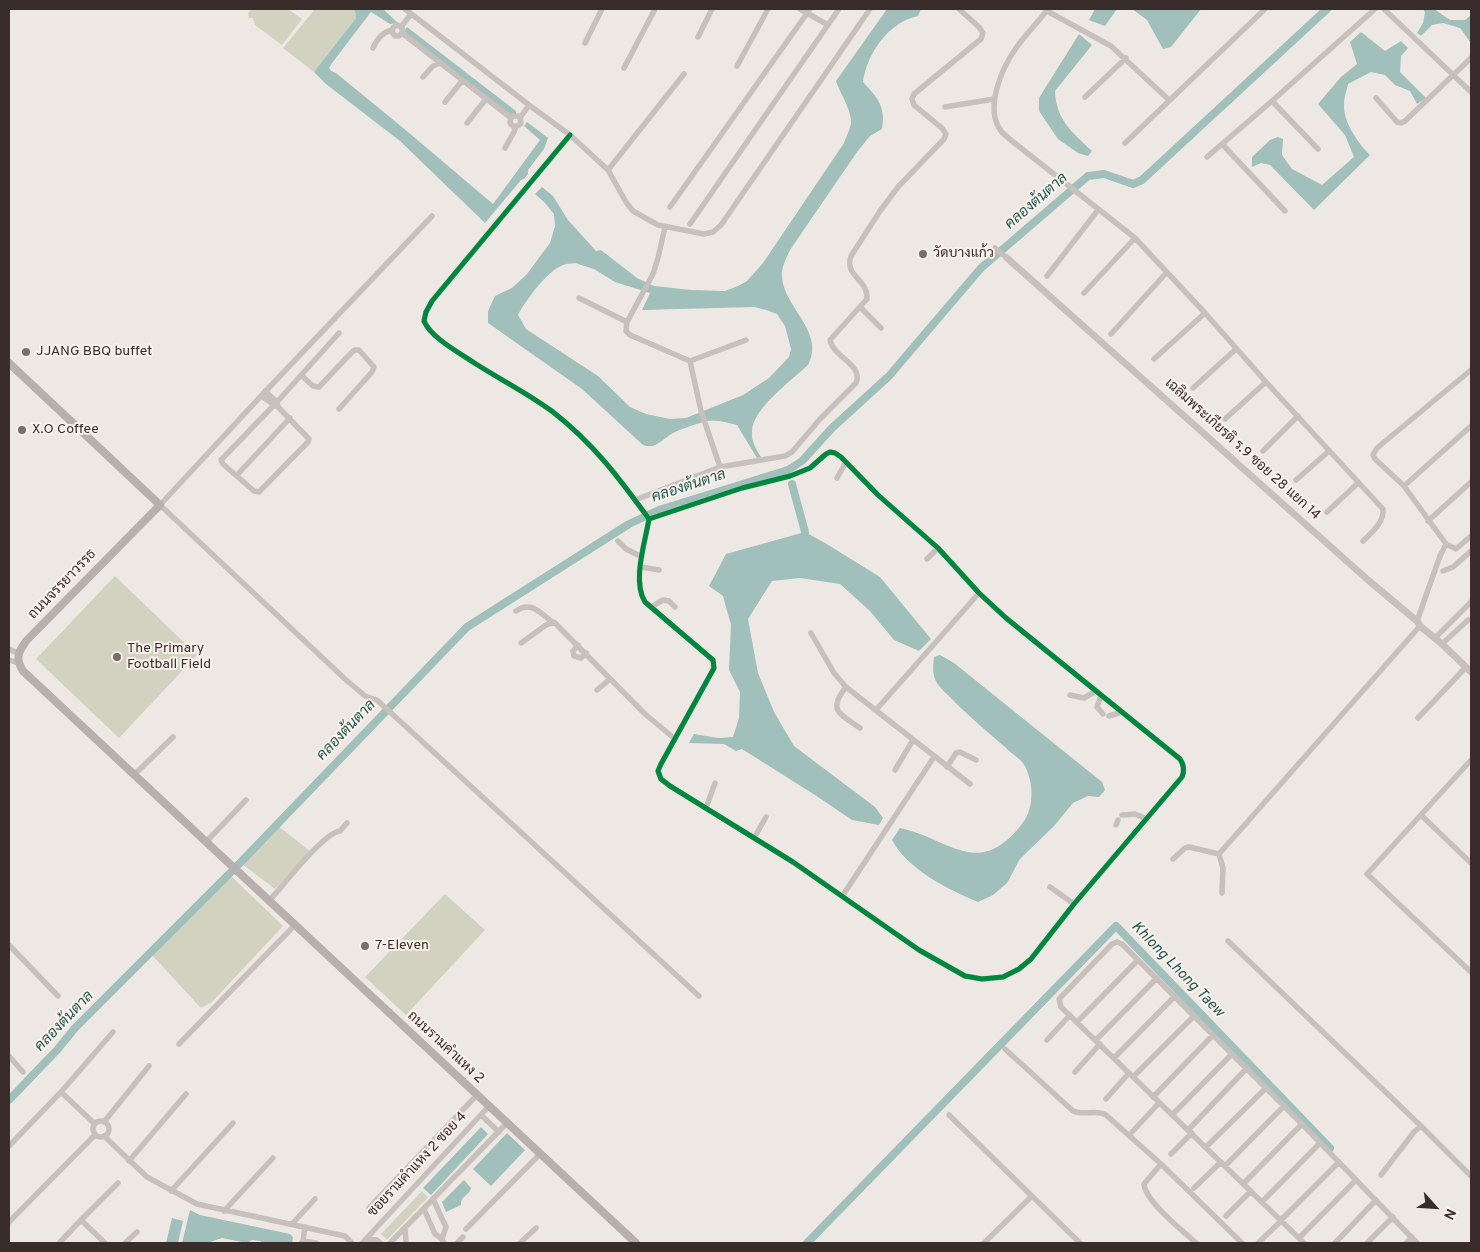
<!DOCTYPE html>
<meta charset="utf-8">
<style>
body{margin:0}
#map{position:relative;width:1480px;height:1252px;overflow:hidden;background:#eee8e4;font-family:Overpass,sans-serif}
canvas{display:block}
.frame{position:absolute;inset:0;border:10px solid #382d2a;pointer-events:none}
.north{position:absolute;left:1410px;top:1182px;width:50px;height:50px;-webkit-text-stroke:4px #f9f1ec;paint-order:stroke;rotate:116deg;font-size:14px;font-weight:700;line-height:20px;text-align:center;color:#382d2a}
.north::after{content:'';display:block;margin:auto;width:18px;height:22px;background:#382d2a;clip-path:polygon(50% 0,100% 100%,50% 72%,0 100%)}
</style>
<div id="map">
<canvas width="1480" height="1252"></canvas>
<div class="frame"></div>
<div class="north">N</div>
</div>
<script>
const ctx = document.querySelector('canvas').getContext('2d');
ctx.lineJoin = 'round';
function paint(path, color) { ctx.fillStyle = color; ctx.fill(path, 'evenodd'); }
function strokePath(path, color, width, dash) { ctx.strokeStyle = color; ctx.lineWidth = width; ctx.lineCap = dash ? 'butt' : 'round'; ctx.setLineDash(dash || []); ctx.stroke(path); }
function drawText(font, color, halo, rows, align = 'center') {
  ctx.font = font + ' Overpass,Sarabun,sans-serif'; ctx.lineWidth = 4; ctx.setLineDash([]); ctx.textBaseline = 'middle'; ctx.strokeStyle = halo; ctx.fillStyle = color; for (const [text, x, y, turn = 0] of rows) {
    ctx.save(); ctx.translate(x, y); ctx.rotate((+turn || 0) * Math.PI / 180); ctx.textAlign = isNaN(turn) ? turn : align; if (halo) ctx.strokeText(text, 0, 0); ctx.fillText(text, 0, 0); ctx.restore();
  }
}
paint(new Path2D(`
 M 252,9 L 288,9 L 302,19 L 282,45 L 255,25 L 253,18 L 249,18 L 248,13 Z
 M 315,9 L 352,9 L 355,11 L 356,18 L 314,72 L 283,48 Z
 M 115,576 L 197,655 L 119,738 L 36,659 Z
 M 278,826 L 310,851 L 275,889 L 242,864 Z
 M 231,876 L 283,926 L 212,1002 L 201,1008 L 152,955 Z
 M 445,894 L 485,930 L 406,1015 L 365,977 Z
 M 422,1191 L 428,1197 L 387,1240 L 381,1234 Z`), '#d1d2bf');
paint(new Path2D(`
 M 352,9 L 383,9 L 398,23 L 390,24 L 371,12 L 332,63 L 329,68 L 331,71 L 336,73 L 408,132 L 493,204 L 540,140 L 524,126 L 527,122 L 548,138 L 544,149 L 528,170 L 528,174 L 524,179 L 521,180 L 485,223 L 400,141 L 326,84 L 314,72 L 356,18 L 355,11 Z
 M 887,9 L 921,9 L 918,16 C 889,22 867,53 863,82 C 878,98 886,107 882,129 L 870,136 L 857,152 L 790,250 C 787,257 781,267 782,276 C 783,307 826,332 808,365 C 792,380 752,409 752,431 C 751,441 756,449 761,457 L 757,458 L 737,425 C 725,422 715,419 703,422 C 693,425 681,429 673,433 C 662,439 656,450 643,445 L 582,389 L 488,323 L 488,311 L 495,296 L 512,288 L 527,274 L 550,243 L 555,226 L 554,214 L 545,203 L 535,194 L 542,187 L 553,196 L 568,220 L 596,251 L 601,250 L 637,278 L 654,286 L 691,290 L 725,291 L 738,286 L 747,281 L 763,263 L 844,143 C 846,137 850,130 851,123 C 852,111 840,93 836,81 ZM 575,263 L 594,269 L 615,282 L 650,293 L 642,310 L 754,307 L 766,310 L 777,314 L 785,326 L 791,349 L 789,357 L 769,378 L 743,395 L 686,418 L 670,419 L 646,414 L 630,407 L 598,376 L 526,329 L 518,315 C 526,300 547,271 563,265 C 567,263 572,264 575,263 Z
 M 1095,9 L 1117,9 L 1105,26 L 1089,20 Z
 M 1132,9 L 1201,9 L 1171,47 L 1163,49 L 1147,20 Z
 M 1423,9 L 1434,9 L 1450,20 L 1465,20 L 1471,15 L 1471,43 L 1460,28 L 1443,23 L 1432,25 L 1421,36 L 1417,33 L 1423,23 L 1425,12 Z
 M 407,27 L 516,111 L 516,114 L 513,116 L 508,114 L 404,32 Z
 M 1361,32 L 1385,51 L 1401,41 L 1408,48 L 1401,56 L 1400,72 L 1426,98 L 1417,104 L 1410,91 L 1395,85 L 1385,75 L 1371,72 L 1348,84 C 1347,90 1344,97 1344,104 C 1343,122 1358,143 1370,155 L 1314,210 L 1270,165 L 1261,163 L 1252,167 L 1252,157 L 1270,140 L 1278,137 L 1283,139 L 1282,155 L 1292,169 L 1322,185 L 1354,157 L 1345,135 L 1318,104 L 1341,77 L 1357,64 L 1350,42 Z
 M 1079,34 L 1092,45 L 1055,91 C 1056,120 1073,133 1092,151 L 1088,156 L 1078,153 L 1058,139 L 1039,111 L 1039,98 Z
 M 805,532 L 825,543 L 880,577 L 931,639 L 919,651 L 894,640 L 870,611 L 840,584 L 800,578 L 772,581 L 748,619 L 758,673 L 774,712 L 794,746 L 875,807 L 883,818 L 879,825 L 852,820 L 815,795 L 742,749 L 736,751 L 724,744 L 689,743 L 694,734 L 718,738 L 733,737 L 739,718 L 740,692 L 729,670 L 731,625 L 723,596 L 709,586 L 726,554 Z
 M 940,655 L 954,663 L 1102,782 L 1105,790 L 1099,797 L 1088,796 L 1073,803 L 1054,826 L 1020,859 L 1007,883 L 993,895 L 978,902 C 949,890 907,869 892,840 L 900,828 C 951,839 978,880 1022,824 C 1035,808 1034,780 1023,763 C 1019,758 1011,753 1006,748 C 987,731 967,715 950,697 C 945,692 940,688 937,683 C 932,675 933,666 934,657 Z
 M 481,1127 L 488,1134 L 431,1195 L 423,1188 Z
 M 507,1133 L 525,1150 L 491,1186 L 473,1169 Z
 M 464,1180 L 471,1188 C 469,1196 460,1196 461,1205 L 446,1212 L 442,1202 Z
 M 190,1210 L 200,1215 L 290,1234 L 293,1237 L 292,1243 L 263,1243 L 260,1241 L 252,1240 L 247,1243 L 222,1238 L 207,1243 L 182,1243 Z
 M 172,1218 L 183,1221 L 178,1243 L 166,1243 Z`), '#a1bfbb');
strokePath(new Path2D(`
 M 792,484 L 805,532
 M 9,1100 L 57,1050 L 75,1028 L 238,865 L 467,627 L 629,524 L 659,510 L 788,470 L 802,461 L 832,428 L 889,376 L 981,268 L 1088,176 L 1104,174 L 1133,184 L 1142,180 L 1327,9
 M 807,1243 L 1116,926 L 1330,1148`), '#a1bfbb', 8);
strokePath(new Path2D(`
 M 405,9 L 529,105 L 570,135 L 608,170 L 626,202 L 633,211 L 658,225 L 704,234 L 713,232 L 721,225 L 870,9
 M 800,9 L 828,25
 M 1048,9 C 1038,22 1026,34 1016,48 C 1002,68 984,108 1001,131 C 1004,135 1009,138 1012,141 L 1135,238 L 1205,313 L 1266,382 L 1383,509 C 1384,523 1372,532 1363,541
 M 1384,9 L 1471,92
 M 1047,11 L 1111,46 L 1169,100
 M 401,27 L 411,14
 M 402,33 L 399,36 L 395,36 L 392,32 L 393,28 L 396,25 L 400,26 L 403,30 L 402,33 L 511,118
 M 698,37 L 712,9
 M 585,43 L 602,9
 M 373,48 C 377,39 382,32 392,30
 M 737,66 L 768,9
 M 624,68 L 655,9
 M 423,77 L 433,66 L 440,63
 M 1085,97 L 1126,58
 M 1376,98 L 1397,122 L 1401,123 L 1405,121 L 1471,58
 M 1272,101 L 1318,149
 M 445,102 L 462,81
 M 945,107 L 994,99
 M 520,118 L 518,116 L 513,116 L 511,118 L 510,123 L 514,127 L 519,125 L 521,123 L 520,118 L 529,105
 M 467,123 L 486,99
 M 570,135 L 432,301 L 426,312 L 424,321 C 431,338 460,353 476,364 C 501,380 529,394 553,412 C 594,444 619,478 649,519 C 645,543 632,581 645,602 L 713,660 L 714,668 L 661,764 L 658,771 L 661,779 L 670,786 L 793,862 L 919,950 L 965,976 L 982,979 L 1003,977 L 1019,969 L 1031,959 L 1074,904 L 1182,777 C 1185,770 1184,765 1180,759 L 1006,618 L 979,593 L 938,548 L 878,495 L 841,457 L 835,453 L 830,452 L 826,454 L 810,468 L 790,476 L 742,488 L 649,519
 M 1125,143 L 1265,9
 M 505,148 L 514,132 L 516,127
 M 1207,157 L 1222,144
 M 608,170 L 684,74
 M 670,207 L 810,9
 M 1285,211 L 1222,144 L 1272,101 L 1375,9
 M 432,216 L 261,396 L 160,505 L 345,679 L 365,696 L 377,700 L 699,996
 M 690,224 L 839,9
 M 995,248 L 1007,258
 M 1047,276 L 1098,210
 M 1084,293 L 1135,238
 M 579,298 L 627,322 L 626,331 L 630,335 L 690,361 L 746,340
 M 860,307 L 881,328
 M 627,322 L 653,274 L 658,258 L 665,227
 M 1111,334 L 1167,272
 M 1154,359 L 1205,313
 M 690,361 L 701,411 L 720,467
 M 1471,370 L 1377,448 L 1373,455 L 1375,459 L 1404,486 L 1446,544 L 1456,549 L 1471,536
 M 301,375 L 313,386 L 319,387 L 351,353 L 355,350 L 359,350 L 374,367 L 372,372 L 339,409
 M 1193,388 L 1236,349
 M 265,391 L 277,402 L 278,407 L 309,439 L 308,442 L 259,492 L 254,491 L 223,464 L 221,460 L 277,402 L 339,333
 M 261,396 L 276,406
 M 1225,419 L 1266,382
 M 1263,451 L 1298,416
 M 237,475 L 290,418
 M 837,478 L 846,462
 M 1296,480 L 1329,451
 M 1404,486 L 1471,426
 M 635,500 L 720,467 L 785,456 L 792,452 L 820,419 L 856,383 C 864,365 833,357 830,340 L 867,299 C 868,278 844,277 851,256 L 880,211 L 898,187 L 944,139 L 946,134 L 942,128 L 914,105 L 912,99 L 914,94 L 981,39 L 983,33 L 979,27 L 959,9
 M 1327,512 L 1358,483
 M 1428,521 L 1471,482
 M 618,541 L 626,549 L 642,557
 M 927,559 L 938,548
 M 641,567 L 659,570
 M 1443,571 L 1453,567 L 1471,551
 M 651,607 L 663,600 L 669,601 L 675,607
 M 516,611 C 531,601 540,612 552,622
 M 1417,621 L 1440,556 L 1446,544
 M 811,633 L 834,673 L 846,687 L 970,784
 M 1435,638 L 1471,602
 M 521,643 L 546,625 L 554,622 L 645,714 L 675,739
 M 1442,644 L 1468,620
 M 578,645 L 573,651 L 574,656 L 581,658 L 586,653
 M 9,649 L 19,654
 M 9,660 L 18,663
 M 846,687 C 827,711 840,714 860,728
 M 597,690 L 610,679
 M 1070,695 L 1084,698 L 1096,691
 M 1101,695 L 1097,707 L 1103,714
 M 876,710 L 979,593
 M 1109,716 L 1122,712
 M 1418,718 L 1466,667
 M 1471,760 L 1367,874 L 1471,972
 M 947,767 L 956,753 L 960,752 L 976,760
 M 895,770 L 913,740
 M 135,774 L 173,737
 M 706,808 L 715,783
 M 1122,815 L 1135,814 L 1147,819
 M 1421,815 L 1471,863
 M 1116,825 L 1118,820
 M 754,838 L 766,817
 M 207,841 L 246,800
 M 1219,854 L 1223,868 L 1222,893
 M 1173,859 L 1185,848 L 1189,847 L 1219,854 L 1420,626
 M 1050,887 L 1074,904
 M 843,895 L 934,757
 M 269,901 C 283,886 323,833 340,831 L 347,823
 M 1228,941 L 1421,1126
 M 9,945 L 58,996
 M 1077,1022 L 1138,960
 M 1047,1040 L 1070,1015
 M 1096,1040 L 1157,978
 M 179,1044 L 295,925
 M 1005,1049 L 1073,1111 C 1084,1116 1096,1109 1106,1115 L 1161,1164 L 1242,1243
 M 9,1056 L 23,1072
 M 1114,1058 L 1175,996
 M 1075,1072 L 1100,1044
 M 1133,1077 L 1194,1016
 M 61,1092 L 95,1124
 M 1153,1097 L 1213,1035
 M 1106,1099 L 1129,1073
 M 481,1115 L 499,1132
 M 949,1115 L 1080,1243
 M 1172,1115 L 1232,1054
 M93 1129a8 8 0 1 1 16 0a8 8 0 1 1-16 0Z
 M 104,1122 L 149,1066
 M 1189,1129 L 1247,1068
 M 1132,1132 L 1159,1103
 M 104,1136 L 147,1177 L 197,1204 L 345,1236 L 352,1243
 M 9,1146 L 61,1092 L 113,1032
 M 1206,1147 L 1266,1088
 M 1171,1154 L 1192,1133
 M 129,1161 L 186,1094
 M 1161,1164 L 1144,1184 C 1145,1201 1183,1231 1196,1243
 M 1225,1166 L 1284,1106
 M 1381,1175 L 1414,1132 L 1421,1126 L 1471,1176
 M 1243,1184 L 1302,1124
 M 1194,1188 L 1221,1162
 M 171,1191 L 233,1123
 M 433,1199 L 446,1227 L 442,1239 L 444,1243
 M 1262,1202 L 1320,1143
 M 369,1208 L 477,1095
 M 424,1209 L 435,1234 L 442,1239
 M 224,1211 L 273,1158
 M 1226,1216 L 1251,1191
 M 1281,1220 L 1339,1162
 M 9,1222 L 95,1135
 M 292,1224 L 315,1199
 M 405,1228 L 406,1243
 M 466,1229 L 540,1154
 M 1299,1238 L 1356,1180
 M 365,1240 L 489,1106
 M 303,1241 L 316,1243
 M 60,1242 L 81,1220
 M 105,1243 L 81,1220 L 118,1183
 M 125,1243 L 137,1232
 M 301,1243 L 303,1241 L 305,1227
 M 362,1243 L 369,1239 L 377,1240 L 380,1243
 M 390,1243 L 507,1123
 M 457,1243 L 463,1237
 M 520,1243 L 536,1228
 M 984,1243 L 1032,1196
 M 1258,1243 L 1281,1221
 M 1304,1243 L 1061,1007 L 1059,999 L 1112,944 L 1117,942 L 1122,944 L 1302,1124 L 1417,1243
 M 1335,1243 L 1376,1200
 M 1367,1243 L 1393,1217
 M 1406,1243 L 1412,1237`), '#c7c0bd', 5.5);
strokePath(new Path2D(`
 M 1007,258 L 1368,580 L 1417,621 L 1420,626 L 1442,644 L 1471,672`), '#c7c0bd', 7);
strokePath(new Path2D(`
 M 9,363 L 160,505 L 27,640 C 18,652 15,658 23,671 L 636,1243`), '#b8b0ad', 8);
strokePath(new Path2D(`
 M 570,135 L 432,301 L 426,312 L 424,321 C 431,338 460,353 476,364 C 501,380 529,394 553,412 C 594,444 619,478 649,519 C 645,543 632,581 645,602 L 713,660 L 714,668 L 661,764 L 658,771 L 661,779 L 670,786 L 793,862 L 919,950 L 965,976 L 982,979 L 1003,977 L 1019,969 L 1031,959 L 1074,904 L 1182,777 C 1185,770 1184,765 1180,759 L 1006,618 L 979,593 L 938,548 L 878,495 L 841,457 L 835,453 L 830,452 L 826,454 L 810,468 L 790,476 L 742,488 L 649,519`), '#00873e', 5);
for (const [x, y, r, color] of [
 [923,254,5,"#786e6b"],
 [26,352,5,"#786e6b"],
 [22,430,5,"#786e6b"],
 [117,657,5,"#786e6b"],
 [365,946,5,"#786e6b"]
]) { const dot = new Path2D(); dot.arc(x, y, r, 0, 2 * Math.PI); ctx.fillStyle = color; ctx.fill(dot); strokePath(dot, '#f9f1ec', 2); }
drawText('14px', '#382d2a', '#f9f1ec', [
 ["วัดบางแก้ว",933,254],
 ["JJANG BBQ buffet",36,352],
 ["X.O Coffee",32,430],
 ["The Primary",127,649],
 ["Football Field",127,665],
 ["7-Eleven",375,946]
], 'left');
drawText('14px', '#382d2a', '#f9f1ec', [
 ["เฉลิมพระเกียรติ ร.9 ซอย 28 แยก 14",1242,450,42],
 ["ถนนจรรยาวรรธ",63,585,-46],
 ["ถนนรามคำแหง 2",445,1048,43],
 ["ซอยรามคำแหง 2 ซอย 4",418,1165,-47]
]);
drawText('italic 15px', '#225853', '#f9f1ec', [
 ["คลองต้นตาล",1037,202,-41],
 ["คลองต้นตาล",689,487,-18],
 ["คลองต้นตาล",347,731,-46],
 ["Khlong Lhong Taew",1177,970,46],
 ["คลองต้นตาล",65,1022,-46]
]);
</script>
